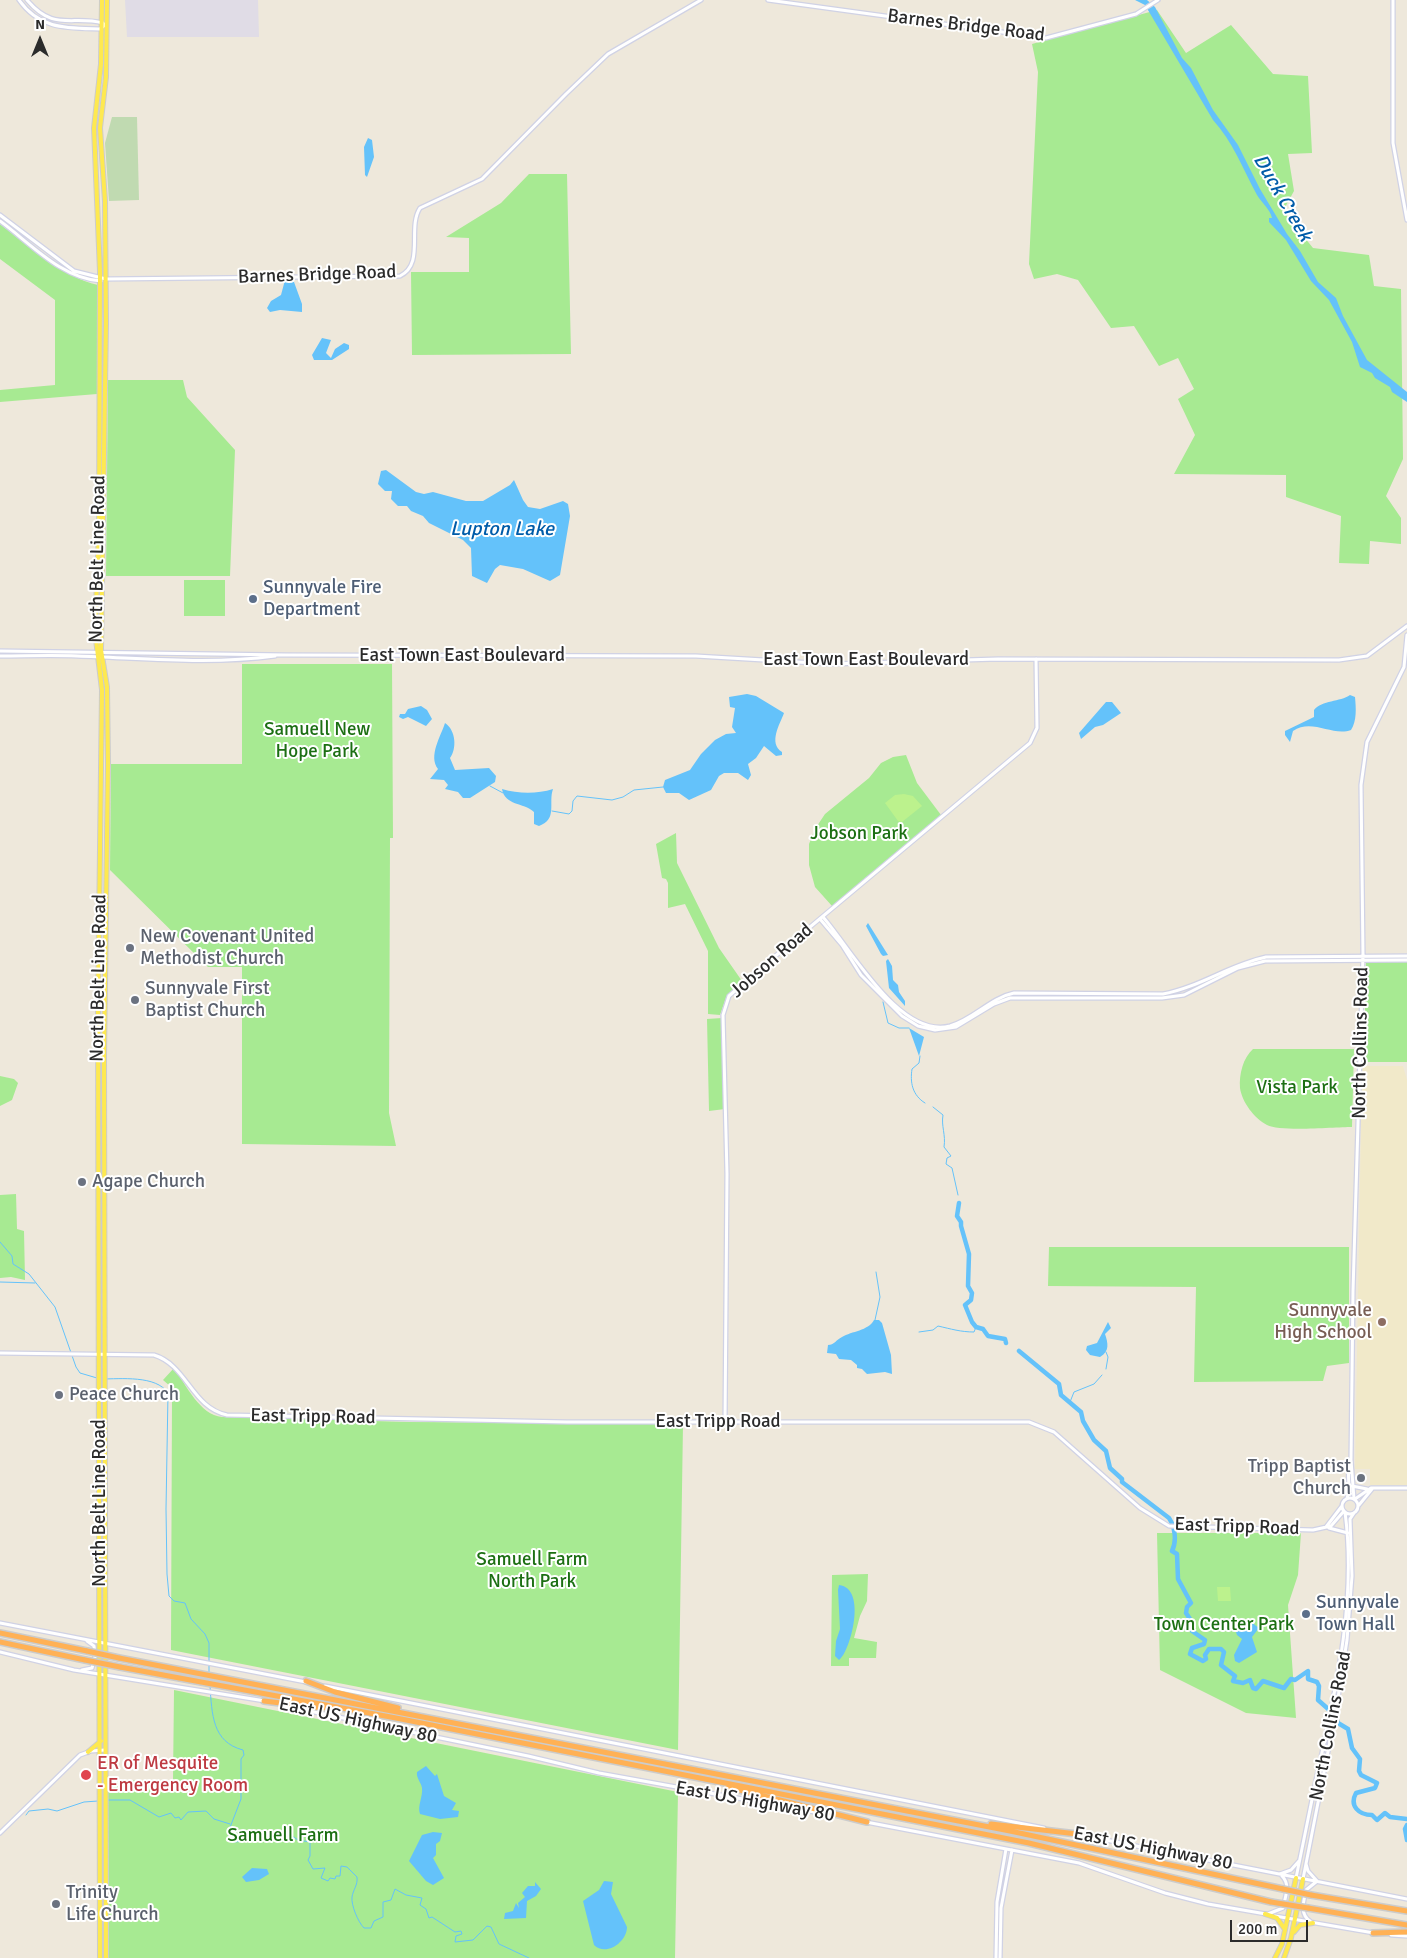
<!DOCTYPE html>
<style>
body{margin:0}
#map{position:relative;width:1407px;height:1958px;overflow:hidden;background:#eee8db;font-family:Signika,sans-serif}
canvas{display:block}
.north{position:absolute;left:15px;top:15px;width:50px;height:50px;-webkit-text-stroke:4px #fff;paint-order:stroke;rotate:0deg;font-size:14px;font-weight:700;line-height:20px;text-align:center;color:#2b2b2b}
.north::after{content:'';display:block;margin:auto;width:18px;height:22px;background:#2b2b2b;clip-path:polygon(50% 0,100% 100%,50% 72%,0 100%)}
.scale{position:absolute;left:1230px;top:1920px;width:78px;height:22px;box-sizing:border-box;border:2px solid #2b2b2b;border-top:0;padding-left:6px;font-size:15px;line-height:18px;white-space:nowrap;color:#2b2b2b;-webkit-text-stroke:4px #fff;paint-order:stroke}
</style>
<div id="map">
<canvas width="1407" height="1958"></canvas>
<div class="north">N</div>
<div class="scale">200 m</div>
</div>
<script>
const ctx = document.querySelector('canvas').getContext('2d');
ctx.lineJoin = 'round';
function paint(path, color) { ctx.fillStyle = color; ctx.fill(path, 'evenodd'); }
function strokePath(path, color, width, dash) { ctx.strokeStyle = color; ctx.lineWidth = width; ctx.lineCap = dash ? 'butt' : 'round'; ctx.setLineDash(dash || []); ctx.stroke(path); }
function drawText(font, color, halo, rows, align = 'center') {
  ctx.font = font + ' Signika,sans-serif'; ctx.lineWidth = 4; ctx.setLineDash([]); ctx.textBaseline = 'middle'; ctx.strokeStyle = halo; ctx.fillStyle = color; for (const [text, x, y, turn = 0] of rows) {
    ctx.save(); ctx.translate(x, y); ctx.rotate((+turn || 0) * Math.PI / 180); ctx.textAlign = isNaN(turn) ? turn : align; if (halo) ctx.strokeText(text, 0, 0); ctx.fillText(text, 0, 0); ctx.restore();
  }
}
paint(new Path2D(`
 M 125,0 L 258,0 L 259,37 L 127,37 Z`), '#e0dce6');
paint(new Path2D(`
 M 1362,1066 L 1403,1066 L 1407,1080 L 1407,1485 L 1370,1485 L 1370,1469 L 1355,1469 Z`), '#f1e9c9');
paint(new Path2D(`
 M 1157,10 L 1186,53 L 1231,25 L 1273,74 L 1308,76 L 1312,153 L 1288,154 L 1294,191 L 1283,211 L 1313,248 L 1369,255 L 1374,286 L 1401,289 L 1403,459 L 1386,496 L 1401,518 L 1401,544 L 1370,541 L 1369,564 L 1339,563 L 1341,516 L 1286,497 L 1286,475 L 1174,474 L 1195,435 L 1178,399 L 1194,389 L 1178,358 L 1159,366 L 1134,326 L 1111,328 L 1078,280 L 1057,274 L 1034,279 L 1029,264 L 1038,72 L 1032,44 Z
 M 529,174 L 567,174 L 571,354 L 412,355 L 411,272 L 469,272 L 469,238 L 446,237 L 501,203 Z
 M 0,224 C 30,246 62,277 98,285 L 97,394 L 0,402 L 0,390 L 55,385 L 55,300 L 0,259 Z
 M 108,380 L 183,380 L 187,397 L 235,450 L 230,576 L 106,576 Z
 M 184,580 L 225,580 L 225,616 L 184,616 Z
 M 242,664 L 392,664 L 393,838 L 390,838 L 389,1113 L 396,1146 L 242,1144 L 242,967 L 208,967 L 110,870 L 111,764 L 242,764 Z
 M 906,755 L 917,783 L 941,815 L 832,906 L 815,887 L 809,865 L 809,844 L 815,829 L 825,814 L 869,778 L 881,763 L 893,757 Z
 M 676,833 L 677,863 L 719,948 L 742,981 L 726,998 L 720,1015 L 708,1014 L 708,951 L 685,904 L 668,908 L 668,883 L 666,879 L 662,878 L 656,844 Z
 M 1366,961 L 1407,962 L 1407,1062 L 1364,1062 Z
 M 722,1018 L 725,1109 L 709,1111 L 707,1019 Z
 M 1253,1049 L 1354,1049 L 1352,1127 C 1335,1127 1280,1132 1267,1125 C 1254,1118 1242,1102 1240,1088 C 1239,1074 1243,1058 1253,1049 Z
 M 0,1076 L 14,1079 L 18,1083 L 12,1100 L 0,1106 Z
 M 16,1194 L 17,1229 L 24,1231 L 25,1280 L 11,1277 L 0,1278 L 0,1195 Z
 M 1049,1247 L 1349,1247 L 1349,1363 L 1327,1366 L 1323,1381 L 1194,1382 L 1196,1287 L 1048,1286 Z
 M 174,1368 C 186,1385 200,1415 222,1417 L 410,1422 L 683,1424 L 678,1750 L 171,1650 L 172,1395 L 170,1386 L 163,1380 Z
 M 1157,1533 L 1301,1533 L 1298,1575 L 1288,1605 L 1296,1718 L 1246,1713 L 1160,1670 Z
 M 868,1574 L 867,1601 L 860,1616 L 854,1638 L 877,1642 L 876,1658 L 849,1658 L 849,1666 L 831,1666 L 832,1575 Z
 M 174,1690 L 678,1792 L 675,1958 L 109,1958 L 108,1780 L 173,1781 Z`), '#a7ea92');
paint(new Path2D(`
 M 112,117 L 137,117 L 139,200 L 109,201 L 105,143 Z`), '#c0dab1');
paint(new Path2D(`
 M 904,794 L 913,796 L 922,806 L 902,822 L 898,821 L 885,803 L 895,795 Z
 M 1217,1587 L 1230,1587 L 1231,1601 L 1218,1601 Z`), '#bcf28d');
paint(new Path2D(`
 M 1135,0 L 1147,0 L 1155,7 L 1182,58 L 1191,68 L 1213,110 L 1238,145 L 1260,189 L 1287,234 L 1300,251 L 1318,282 L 1336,298 L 1343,316 L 1367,360 L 1407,392 L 1407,402 L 1392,392 L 1390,387 L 1375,378 L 1372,373 L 1360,367 L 1352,342 L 1329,300 L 1311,281 L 1286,240 L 1269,222 L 1269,218 L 1272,218 C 1270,209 1262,203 1257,195 C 1243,169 1233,142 1213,120 L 1145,5 Z
 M 368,138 L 372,140 L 374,157 L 367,177 L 365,175 L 364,147 Z
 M 285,280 L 294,282 L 302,304 L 302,312 L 280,310 L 270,312 L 267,308 L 271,301 L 281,295 Z
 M 322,338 L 331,340 L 326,353 L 331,358 L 335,349 L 344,343 L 349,345 L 349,349 L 332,360 L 314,360 L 312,355 Z
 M 386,470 L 416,492 L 424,494 L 433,492 L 466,501 L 483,501 L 510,485 L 514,480 L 523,500 L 528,507 L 540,509 L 563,501 L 568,504 L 570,516 L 560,575 L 550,581 L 523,569 L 500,565 L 495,569 L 487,583 L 472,576 L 471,548 L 463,540 L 429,523 L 423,516 L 411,511 L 407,506 L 398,506 L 391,499 L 392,491 L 385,491 L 378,484 L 381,471 Z
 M 747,694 L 756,696 L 784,713 C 780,724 768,743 782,752 L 782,755 L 776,756 L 764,746 L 756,758 L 748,764 L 751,775 L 748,780 L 738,773 L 724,773 L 719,776 L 711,790 L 689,800 L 679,793 L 666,793 L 663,787 L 665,780 L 690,770 L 701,754 L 715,740 L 726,734 L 736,733 L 732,727 L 735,708 L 730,707 L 729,697 Z
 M 1350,695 L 1355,697 C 1356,708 1357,721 1351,730 C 1333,737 1312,718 1293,731 L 1290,742 L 1285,735 L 1285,731 L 1314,717 L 1314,710 C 1322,700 1340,702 1350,695 Z
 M 1106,702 L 1112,702 L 1121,713 L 1103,725 L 1095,727 L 1081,739 L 1079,733 Z
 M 421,706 L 427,710 L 432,719 L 426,726 L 408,717 L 403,719 L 399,717 L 400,714 L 405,714 L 408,709 Z
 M 445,723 C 456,730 457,749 450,758 L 455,770 L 489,768 L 496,776 L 495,782 L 470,798 L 463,798 L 458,792 L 445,789 L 448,785 L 444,780 L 430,779 L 438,769 C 428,756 441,736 445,723 Z
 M 502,789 C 519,794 537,794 553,789 C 548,803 558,819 539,826 L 534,824 L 534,812 C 523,802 505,806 502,789 Z
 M 868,923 L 888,955 L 883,956 L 881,954 L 866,926 Z
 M 888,959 L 892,966 L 893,980 L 898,985 L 899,992 L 905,1001 L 905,1006 L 889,988 L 886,961 Z
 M 909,1028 L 924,1037 L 919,1056 Z
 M 874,1320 L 879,1320 L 882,1323 L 891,1355 L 892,1374 L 885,1372 L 867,1374 L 862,1369 L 857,1368 L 857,1365 L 851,1360 L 839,1359 L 836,1354 L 827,1353 L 828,1345 C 834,1345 836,1340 842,1337 C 852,1331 868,1331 874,1320 Z
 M 1108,1322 L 1111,1328 L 1105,1334 C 1108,1343 1110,1351 1100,1357 L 1090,1355 L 1086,1350 L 1087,1346 L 1097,1343 Z
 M 839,1585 C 868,1588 850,1653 839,1660 L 835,1656 L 836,1641 L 840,1629 L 838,1590 Z
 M 1251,1622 L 1259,1628 L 1252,1637 L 1257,1652 L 1239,1663 L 1235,1661 L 1234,1655 L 1242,1639 L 1237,1635 L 1235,1629 L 1239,1625 Z
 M 426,1766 L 435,1776 L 437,1774 L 444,1796 L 456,1803 L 452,1810 L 459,1811 L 458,1817 L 440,1819 L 420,1814 C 417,1806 423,1797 422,1788 C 421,1782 416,1778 417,1772 Z
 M 433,1832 L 442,1833 L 440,1841 L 436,1844 L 436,1855 L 433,1858 L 444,1878 L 433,1885 L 426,1881 L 409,1861 L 422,1835 Z
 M 252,1868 L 267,1869 L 269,1874 L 259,1880 L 246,1882 L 242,1877 Z
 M 604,1881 L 613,1882 L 611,1894 L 627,1927 C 627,1942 606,1957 594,1945 L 583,1901 L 599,1890 Z
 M 535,1882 L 541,1889 L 536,1896 L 527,1901 L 526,1918 L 504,1919 L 505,1913 L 513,1911 L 516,1903 L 519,1908 L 518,1903 L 525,1897 L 522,1893 L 528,1886 L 535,1886 Z`), '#64c2fa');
strokePath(new Path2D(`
 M 490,786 L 503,793
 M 552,811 L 569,814 L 572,811 L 573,801 L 577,796 L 612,800 L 623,797 L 634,790 L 663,787
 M 883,1002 L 888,1023 L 899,1028 L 909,1028
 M 920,1056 L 919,1063 L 912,1069 C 910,1082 912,1095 925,1103
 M 933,1107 L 943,1115 C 941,1126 946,1135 944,1147 L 951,1156 L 947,1158 L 946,1164 L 952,1168 L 958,1195
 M 0,1242 L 12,1256 L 13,1264 L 29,1274 L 55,1307 L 76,1367 L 80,1373 L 97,1378
 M 0,1282 L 35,1283
 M 875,1320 L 880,1297 L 876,1272
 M 919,1332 L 933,1330 L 938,1326 C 951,1329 961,1332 974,1332 L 976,1327
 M 1106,1352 L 1108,1357 L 1106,1369
 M 101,1379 C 121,1379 156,1375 168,1393 L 166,1509 L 167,1574 L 169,1596 L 174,1601 L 185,1603 L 191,1619 L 205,1634 L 209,1643 L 209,1674
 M 1070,1402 L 1074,1392 L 1094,1384 L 1102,1375
 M 210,1686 C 212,1714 212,1742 243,1750 L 244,1755 L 241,1759 L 241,1799 L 229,1830 L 233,1842 L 246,1841 L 250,1833 L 264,1838 L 267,1835 L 284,1840 L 289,1834 L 298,1840 L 310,1842 L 310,1856 L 308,1860 L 313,1869 L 325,1868 L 321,1878 L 328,1881 L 330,1878 L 335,1879 L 336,1876 L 340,1876 L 341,1866 L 347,1867 L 357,1877 C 358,1885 353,1890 352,1897 C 351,1905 358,1922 364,1928 L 371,1928 L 374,1921 L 383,1917 L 383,1902 L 391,1900 L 395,1889 L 406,1895 L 422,1898 L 420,1905 L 426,1909 L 429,1918 L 432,1917 L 455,1932 L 461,1931 L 462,1934 L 456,1936 L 455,1942 L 473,1940 L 487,1926 L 491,1927 L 499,1944 L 529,1958
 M 109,1800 L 130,1800 L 159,1817 L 171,1813 L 175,1818 L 179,1817 L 181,1820 L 188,1812 L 206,1811 L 214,1819 L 230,1824
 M 26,1815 L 29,1811 L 48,1809 L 57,1811 L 84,1802 L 98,1801`), '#64c2fa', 1);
strokePath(new Path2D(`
 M 959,1203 L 957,1216 L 961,1222 L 961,1226 L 969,1254 L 968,1286 L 972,1293 L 971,1300 L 965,1305 L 972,1322 L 976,1327 L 983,1329 L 988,1336 L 1005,1339 L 1006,1343
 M 1019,1351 L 1059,1384 L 1061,1395 L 1081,1412 L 1083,1421 L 1094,1440 L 1106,1451 L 1110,1468 L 1122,1479 L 1122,1482 L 1169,1518 C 1175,1527 1177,1541 1172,1551 L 1177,1554 L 1178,1579 L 1191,1603 L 1187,1607 L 1186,1613 L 1192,1622 L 1192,1631 L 1205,1640 L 1204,1644 L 1192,1648 L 1190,1654 L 1203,1661 L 1206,1659 L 1205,1655 L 1209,1649 L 1221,1649 L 1224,1652 L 1221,1665 L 1235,1676 L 1233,1681 L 1243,1683 L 1250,1680 L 1253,1688 L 1256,1689 L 1263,1681 L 1284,1688 L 1291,1679 L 1295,1680 L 1308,1671 L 1308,1679 L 1317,1682 L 1319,1686 L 1318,1700 L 1335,1715 L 1338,1723 L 1348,1729 L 1352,1748 L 1360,1759 L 1359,1771 L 1361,1775 L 1377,1783 L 1375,1788 L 1356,1793 C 1349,1806 1359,1815 1372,1815 L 1377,1820 L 1385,1813 L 1390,1817 L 1407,1819
 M 1407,1825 L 1405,1829 L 1407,1840`), '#64c2fa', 4.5);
const secondary = new Path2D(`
 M 19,0 C 40,30 68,28 100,29 L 106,24
 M 27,0 C 54,32 71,15 103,23
 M 768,0 L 1046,38 L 1136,14 L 1158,0
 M 1393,0 L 1393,143 L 1407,220
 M 0,215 L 74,271 L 106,279 L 400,276 C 425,264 407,228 420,208 L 482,179 L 566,94 L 608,54 L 701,0
 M 0,221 C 30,243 62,279 101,281
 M 0,651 L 286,655 L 696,656 L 831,664 L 998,659 L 1339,660 L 1367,656 L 1407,626
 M 0,656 C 25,656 51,655 77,656 C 143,658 209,665 275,656
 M 823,917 C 851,949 900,1039 950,1026 C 974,1019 990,998 1014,993 L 1163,994 C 1200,987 1229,965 1266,957 L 1407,956
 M 820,919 L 842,945 L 861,975 L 902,1016 L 918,1026 L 935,1030 L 956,1027 L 994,1004 L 1010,998 L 1162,998 L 1184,995 L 1238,968 L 1265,961 L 1407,960
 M 0,1353 L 154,1355 C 187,1365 192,1408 227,1415 L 567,1422 L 1029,1422 L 1054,1432 L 1140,1508 L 1169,1526 L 1313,1530 L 1331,1526 L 1344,1511
 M 725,1423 L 727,1174 L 723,1015 L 729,996 L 761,968 L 1030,743 L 1037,728 L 1036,659
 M 1352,1486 L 1367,1489
 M1342 1506a8 8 0 1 1 16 0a8 8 0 1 1-16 0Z
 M 1347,1498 C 1352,1486 1345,1473 1351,1461
 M 1354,1499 L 1351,1460 L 1353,1291 L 1363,955 L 1361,785 L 1367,742 L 1404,667 L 1407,635
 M 1355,1499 L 1371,1488 L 1407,1488
 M 1359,1505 L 1372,1489
 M 1326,1527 L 1342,1506
 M 1329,1528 L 1348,1533
 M 0,1623 L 306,1682
 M 0,1652 L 74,1670 L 265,1701
 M 82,1670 L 92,1668 L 95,1657 L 94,1646 L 87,1641
 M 325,1686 L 1044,1828
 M 285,1706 L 528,1756 L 599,1773 L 831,1815
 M 866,1822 L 1079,1863 L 1165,1893 L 1208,1904 L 1266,1914
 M 0,1833 L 80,1755 L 91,1751 L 105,1750
 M 1075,1834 L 1407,1899
 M 1306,1864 L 1308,1871 L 1317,1881
 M 1280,1874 L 1291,1870 L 1299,1861
 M 1296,1878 C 1303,1845 1309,1813 1316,1780 C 1335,1693 1357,1602 1345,1512
 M 1303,1879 L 1336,1711 L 1347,1640 L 1352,1576 L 1350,1519 L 1354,1513
 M 1268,1914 L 1283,1908 C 1285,1897 1291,1885 1282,1876
 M 1275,1916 L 1374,1933
 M 1310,1921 C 1299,1914 1304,1901 1306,1890 L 1316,1882
 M 1391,1935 L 1407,1936
 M 996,1958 L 997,1902 L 1006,1849
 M 1000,1958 L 1001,1908 L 1012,1850`);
const primary = new Path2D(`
 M 88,1752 L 101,1741
 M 1265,1914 L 1277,1918 L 1284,1928
 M 1294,1932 L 1300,1925 L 1313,1923
 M 100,1958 L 98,1006 L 102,690 L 95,631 L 99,530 L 100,272 L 94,128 L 101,64 L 102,0
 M 106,1958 L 104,1056 L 108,763 L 107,687 L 101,650 L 106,323 L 105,201 L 100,128 L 106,77 L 107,0
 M 1275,1958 L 1282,1944 L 1296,1878
 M 1284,1958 L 1291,1938 L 1303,1879`);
const highway = new Path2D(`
 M 0,1633 L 87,1651
 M 0,1642 L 85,1660
 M 119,1658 L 1010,1831 L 1283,1889
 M 120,1667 L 396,1718 L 1029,1843 L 1271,1902
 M 306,1681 L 335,1692 L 398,1708
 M 264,1701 L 323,1708
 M 728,1787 L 867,1822
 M 991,1824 L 1077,1834
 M 1311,1895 L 1407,1911
 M 1308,1908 L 1407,1925
 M 1373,1933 L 1407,1932`);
strokePath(secondary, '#d0d2e5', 5.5);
strokePath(primary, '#ccc', 6);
strokePath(highway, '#ccc', 8);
strokePath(secondary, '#fff', 3);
strokePath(primary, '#fee950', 4);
strokePath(highway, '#ffb155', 5);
const highwayBridge = new Path2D(`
 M 87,1651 L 119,1658
 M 85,1660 L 120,1667
 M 1283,1889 L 1311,1895
 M 1271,1902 L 1308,1908`);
strokePath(highwayBridge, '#ccc', 8, []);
strokePath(highwayBridge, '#ffb155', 5);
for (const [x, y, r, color] of [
 [253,599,5,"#5c6f8a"],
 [130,948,5,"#6b7280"],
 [135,1000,5,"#6b7280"],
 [82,1182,5,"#6b7280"],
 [1382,1322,5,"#8d6e63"],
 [59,1395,5,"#6b7280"],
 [1361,1478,5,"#6b7280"],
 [1306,1614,5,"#5c6f8a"],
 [86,1775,6,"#e0444e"],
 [56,1904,5,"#6b7280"]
]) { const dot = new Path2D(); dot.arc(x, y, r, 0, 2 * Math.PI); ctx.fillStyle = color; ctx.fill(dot); strokePath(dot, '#fff', 2); }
drawText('19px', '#2b2b2b', '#fff', [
 ["Barnes Bridge Road",966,26,7],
 ["Barnes Bridge Road",317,275,-2],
 ["North Belt Line Road",98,559,-89],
 ["East Town East Boulevard",462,656],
 ["East Town East Boulevard",866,660],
 ["Jobson Road",772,961,-41],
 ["North Belt Line Road",99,978,-89],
 ["North Collins Road",1361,1043,-89],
 ["East Tripp Road",313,1417,1],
 ["East Tripp Road",718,1422],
 ["North Belt Line Road",100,1503,-90],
 ["East Tripp Road",1237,1527,2],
 ["East US Highway 80",358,1721,12],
 ["North Collins Road",1331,1726,-79],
 ["East US Highway 80",755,1802,10],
 ["East US Highway 80",1153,1849,11]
]);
drawText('19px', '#4e5e75', '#fff', [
 ["Sunnyvale Fire",263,588],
 ["Department",263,610],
 ["Sunnyvale",1316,1603],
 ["Town Hall",1316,1625]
], 'left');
drawText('19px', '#1c6f13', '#fff', [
 ["Samuell New",317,730],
 ["Hope Park",317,752],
 ["Jobson Park",859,834],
 ["Vista Park",1297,1088],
 ["Samuell Farm",532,1560],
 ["North Park",532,1582],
 ["Town Center Park",1224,1625],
 ["Samuell Farm",283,1836]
]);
drawText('19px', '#5b616d', '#fff', [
 ["New Covenant United",140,937],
 ["Methodist Church",140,959],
 ["Sunnyvale First",145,989],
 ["Baptist Church",145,1011],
 ["Agape Church",92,1182],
 ["Peace Church",69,1395],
 ["Tripp Baptist",1351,1467,"right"],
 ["Church",1351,1489,"right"],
 ["Trinity",66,1893],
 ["Life Church",66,1915]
], 'left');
drawText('19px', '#785e54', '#fff', [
 ["Sunnyvale",1372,1311],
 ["High School",1372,1333]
], 'right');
drawText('19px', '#be3a42', '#fff', [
 ["ER of Mesquite",97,1764],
 ["- Emergency Room",97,1786]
], 'left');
drawText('italic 20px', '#005ca9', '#fff', [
 ["Duck Creek",1282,198,60],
 ["Lupton Lake",502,530]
]);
</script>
